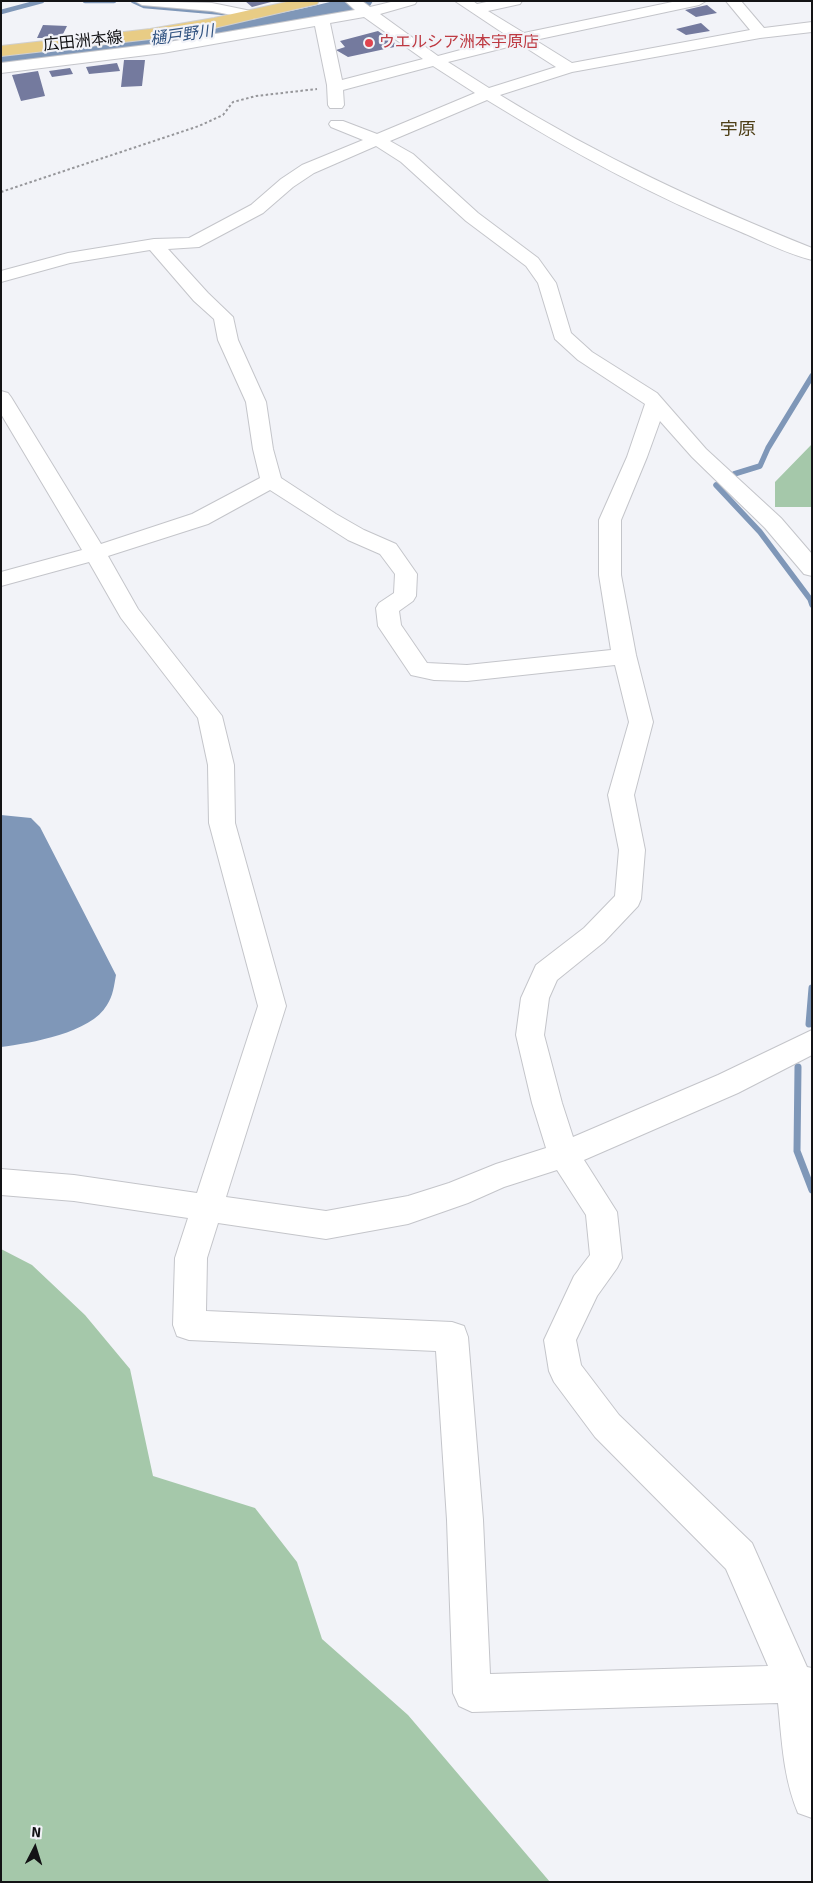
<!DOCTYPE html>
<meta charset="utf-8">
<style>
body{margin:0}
#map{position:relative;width:813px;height:1883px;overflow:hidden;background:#f2f3f8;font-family:Signika,sans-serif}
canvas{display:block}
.frame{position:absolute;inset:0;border:2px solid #131315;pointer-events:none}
.north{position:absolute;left:10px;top:1823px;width:50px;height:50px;-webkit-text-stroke:4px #f2f3f8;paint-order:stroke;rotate:5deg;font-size:14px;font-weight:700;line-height:20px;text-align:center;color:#131315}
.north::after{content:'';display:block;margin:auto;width:18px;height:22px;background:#131315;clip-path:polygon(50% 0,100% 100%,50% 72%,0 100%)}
</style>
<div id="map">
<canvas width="813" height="1883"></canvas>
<div class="frame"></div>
<div class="north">N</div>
</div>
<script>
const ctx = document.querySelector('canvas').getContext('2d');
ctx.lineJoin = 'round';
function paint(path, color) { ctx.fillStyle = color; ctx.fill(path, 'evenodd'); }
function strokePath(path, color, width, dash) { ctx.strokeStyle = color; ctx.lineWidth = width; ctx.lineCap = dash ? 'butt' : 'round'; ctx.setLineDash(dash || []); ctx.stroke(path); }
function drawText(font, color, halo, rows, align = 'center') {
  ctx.font = font + ' Signika,"Noto Sans JP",sans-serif'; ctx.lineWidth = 4.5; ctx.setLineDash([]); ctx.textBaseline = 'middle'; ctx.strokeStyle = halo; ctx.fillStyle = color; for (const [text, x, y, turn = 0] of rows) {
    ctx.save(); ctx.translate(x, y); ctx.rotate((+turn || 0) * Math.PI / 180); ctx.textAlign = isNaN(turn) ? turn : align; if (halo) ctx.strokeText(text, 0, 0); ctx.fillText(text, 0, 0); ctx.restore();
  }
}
paint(new Path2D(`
 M 812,444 L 812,507 L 775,507 L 775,482 Z
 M 1,1249 L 32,1265 L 85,1315 L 130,1369 L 153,1476 L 255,1508 L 297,1562 L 322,1639 L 408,1715 L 550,1882 L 1,1882 Z`), '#a5c8aa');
paint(new Path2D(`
 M 1,815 L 31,818 L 40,827 L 116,975 C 114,986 113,996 107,1005 C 91,1033 31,1043 1,1047 Z`), '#7f97b8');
strokePath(new Path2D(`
 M 85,1 L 114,1
 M 133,1 L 144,6 L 224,13
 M 1,12 L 42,1
 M 239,23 L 244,28`), '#7f97b8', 4.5);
strokePath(new Path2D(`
 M 734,474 L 760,466 L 768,448 L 812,376
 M 716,485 L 760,532 L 810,599 L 812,605`), '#7f97b8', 5.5);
strokePath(new Path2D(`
 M 809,1024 L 812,988
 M 798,1067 L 797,1151 L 812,1190`), '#7f97b8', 7);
paint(new Path2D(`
 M 334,1 L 373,1 L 370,6 C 248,36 126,53 1,67 L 1,53 C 113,41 224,28 334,1 Z`), '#7f97b8');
paint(new Path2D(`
 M 245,1 L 271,1 L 271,2 L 252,7 Z
 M 707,5 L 717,13 L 696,17 L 685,10 Z
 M 701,23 L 710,31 L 686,35 L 676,29 Z
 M 43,25 L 67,26 L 61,38 L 37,38 Z
 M 378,31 L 399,46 L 348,57 L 336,50 L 345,47 L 340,41 Z
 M 124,60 L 145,60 L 142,86 L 121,87 Z
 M 117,63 L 120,71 L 89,74 L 86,67 Z
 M 70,68 L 73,74 L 52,77 L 49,71 Z
 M 38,71 L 45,96 L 21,101 L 12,75 Z`), '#747a9e');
const minor = new Path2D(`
 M 135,1 L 212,3 L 256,12 L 258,15 L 256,18 L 251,19 L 212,11 L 142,5 Z
 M 345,1 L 362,1 L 370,7 L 395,1 L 417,1 L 415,4 L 380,14 L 438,56 L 509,37 L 455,1 L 473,1 L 477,4 L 491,1 L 522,1 L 520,4 L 488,11 L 524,33 L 677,1 L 706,1 L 699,5 L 535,40 L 572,63 L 750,30 L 726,1 L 741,1 L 764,28 L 812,22 L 812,32 L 760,38 L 572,72 L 500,95 C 601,157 702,204 812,248 L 812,260 C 788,254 764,242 741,232 C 652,196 568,150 487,100 L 390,141 L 413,154 L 478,213 L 538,258 L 556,283 L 571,333 L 592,352 L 657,393 L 706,449 L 781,518 L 812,554 L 812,576 L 804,574 L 765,528 L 692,457 L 660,421 L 647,457 L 621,520 L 621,575 L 636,655 L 653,722 L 634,795 L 645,850 L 641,899 L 638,906 L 604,942 L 557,980 L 549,998 L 544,1035 L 562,1103 L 573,1137 L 718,1075 L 812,1030 L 812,1055 L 738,1093 L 584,1160 L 617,1212 L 622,1258 L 617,1268 L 597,1296 L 576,1340 L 581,1365 L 619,1415 L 752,1543 L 807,1667 L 812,1668 L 812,1818 L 798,1813 C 783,1777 782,1741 778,1703 L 472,1712 L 459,1706 L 453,1693 L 447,1520 L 436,1351 L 189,1340 L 177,1336 L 173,1325 L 175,1258 L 188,1218 L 74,1201 L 1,1195 L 1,1169 L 74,1175 L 197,1193 L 258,1006 L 209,823 L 208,765 L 198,718 L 121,618 L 89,562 L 1,586 L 1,572 L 82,550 L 1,414 L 1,391 L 8,393 L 11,397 L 101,544 L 192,514 L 260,478 L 253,449 L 246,402 L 218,340 L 214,319 L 194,301 L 150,250 L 70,263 L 1,282 L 1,271 L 68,253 L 154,239 L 189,238 L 251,205 L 281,179 L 302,165 L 363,140 L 331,127 L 329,124 L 331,121 L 343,121 L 377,134 L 475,93 L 433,66 L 343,90 L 344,105 L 342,108 L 330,108 L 328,105 L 327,85 L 315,26 L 163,53 L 1,73 L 1,63 L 163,43 L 355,10 ZM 364,17 L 423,59 L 342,80 L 330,23 ZM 520,44 L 556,67 L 489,88 L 448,62 ZM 376,146 L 401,162 L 466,221 L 526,266 L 538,283 L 555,339 L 578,360 L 645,404 L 627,457 L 599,520 L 599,575 L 611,650 L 467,665 L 427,663 L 401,625 L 399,611 L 413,601 L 416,596 L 417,574 L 396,544 L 364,530 L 336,514 L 281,478 L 273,449 L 266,402 L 238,340 L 233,317 L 208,293 L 168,249 L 199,247 L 263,213 L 293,187 L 314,173 ZM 270,490 L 348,540 L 380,554 L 395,574 L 394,593 L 379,603 L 376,608 L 378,626 L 411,675 L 434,680 L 467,681 L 615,665 L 629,722 L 608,795 L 619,850 L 615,896 L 584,928 L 536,965 L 521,998 L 516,1035 L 532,1103 L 546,1148 L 496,1164 L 449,1183 L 408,1196 L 326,1211 L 226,1197 L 286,1006 L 235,823 L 234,765 L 222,716 L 138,609 L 108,556 L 208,524 ZM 557,1170 L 586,1215 L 590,1255 L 574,1276 L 544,1340 L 549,1371 L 554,1382 L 595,1437 L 726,1569 L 768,1666 L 490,1674 L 483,1520 L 468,1337 L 464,1326 L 452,1322 L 206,1311 L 207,1258 L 218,1223 L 326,1239 L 408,1224 L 468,1203 L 504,1187 Z`);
const major = new Path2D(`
 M 291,1 L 319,1 L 317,4 L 214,28 L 150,39 L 1,56 L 1,46 L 150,29 L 214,18 Z`);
strokePath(minor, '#c4c5ca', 2);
strokePath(major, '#d0d0d0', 2);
strokePath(new Path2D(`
 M 1,192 L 199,126 L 223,115 L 233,102 L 256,96 L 317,89`), '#96969a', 2, [2.5, 2.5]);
paint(minor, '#fff');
paint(major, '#e8cc85');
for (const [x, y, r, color] of [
 [369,43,5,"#e0444e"]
]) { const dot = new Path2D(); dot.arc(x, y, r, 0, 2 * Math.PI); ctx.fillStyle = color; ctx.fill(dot); strokePath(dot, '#f2f3f8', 2); }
drawText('italic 16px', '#315381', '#f2f3f8', [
 ["樋戸野川",182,36,-8]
]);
drawText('16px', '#131315', '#f2f3f8', [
 ["広田洲本線",83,42,-6]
]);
drawText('16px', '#be3a42', '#f2f3f8', [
 ["ウエルシア洲本宇原店",379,43]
], 'left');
drawText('18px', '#4e3f17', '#f2f3f8', [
 ["宇原",738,130]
]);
</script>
